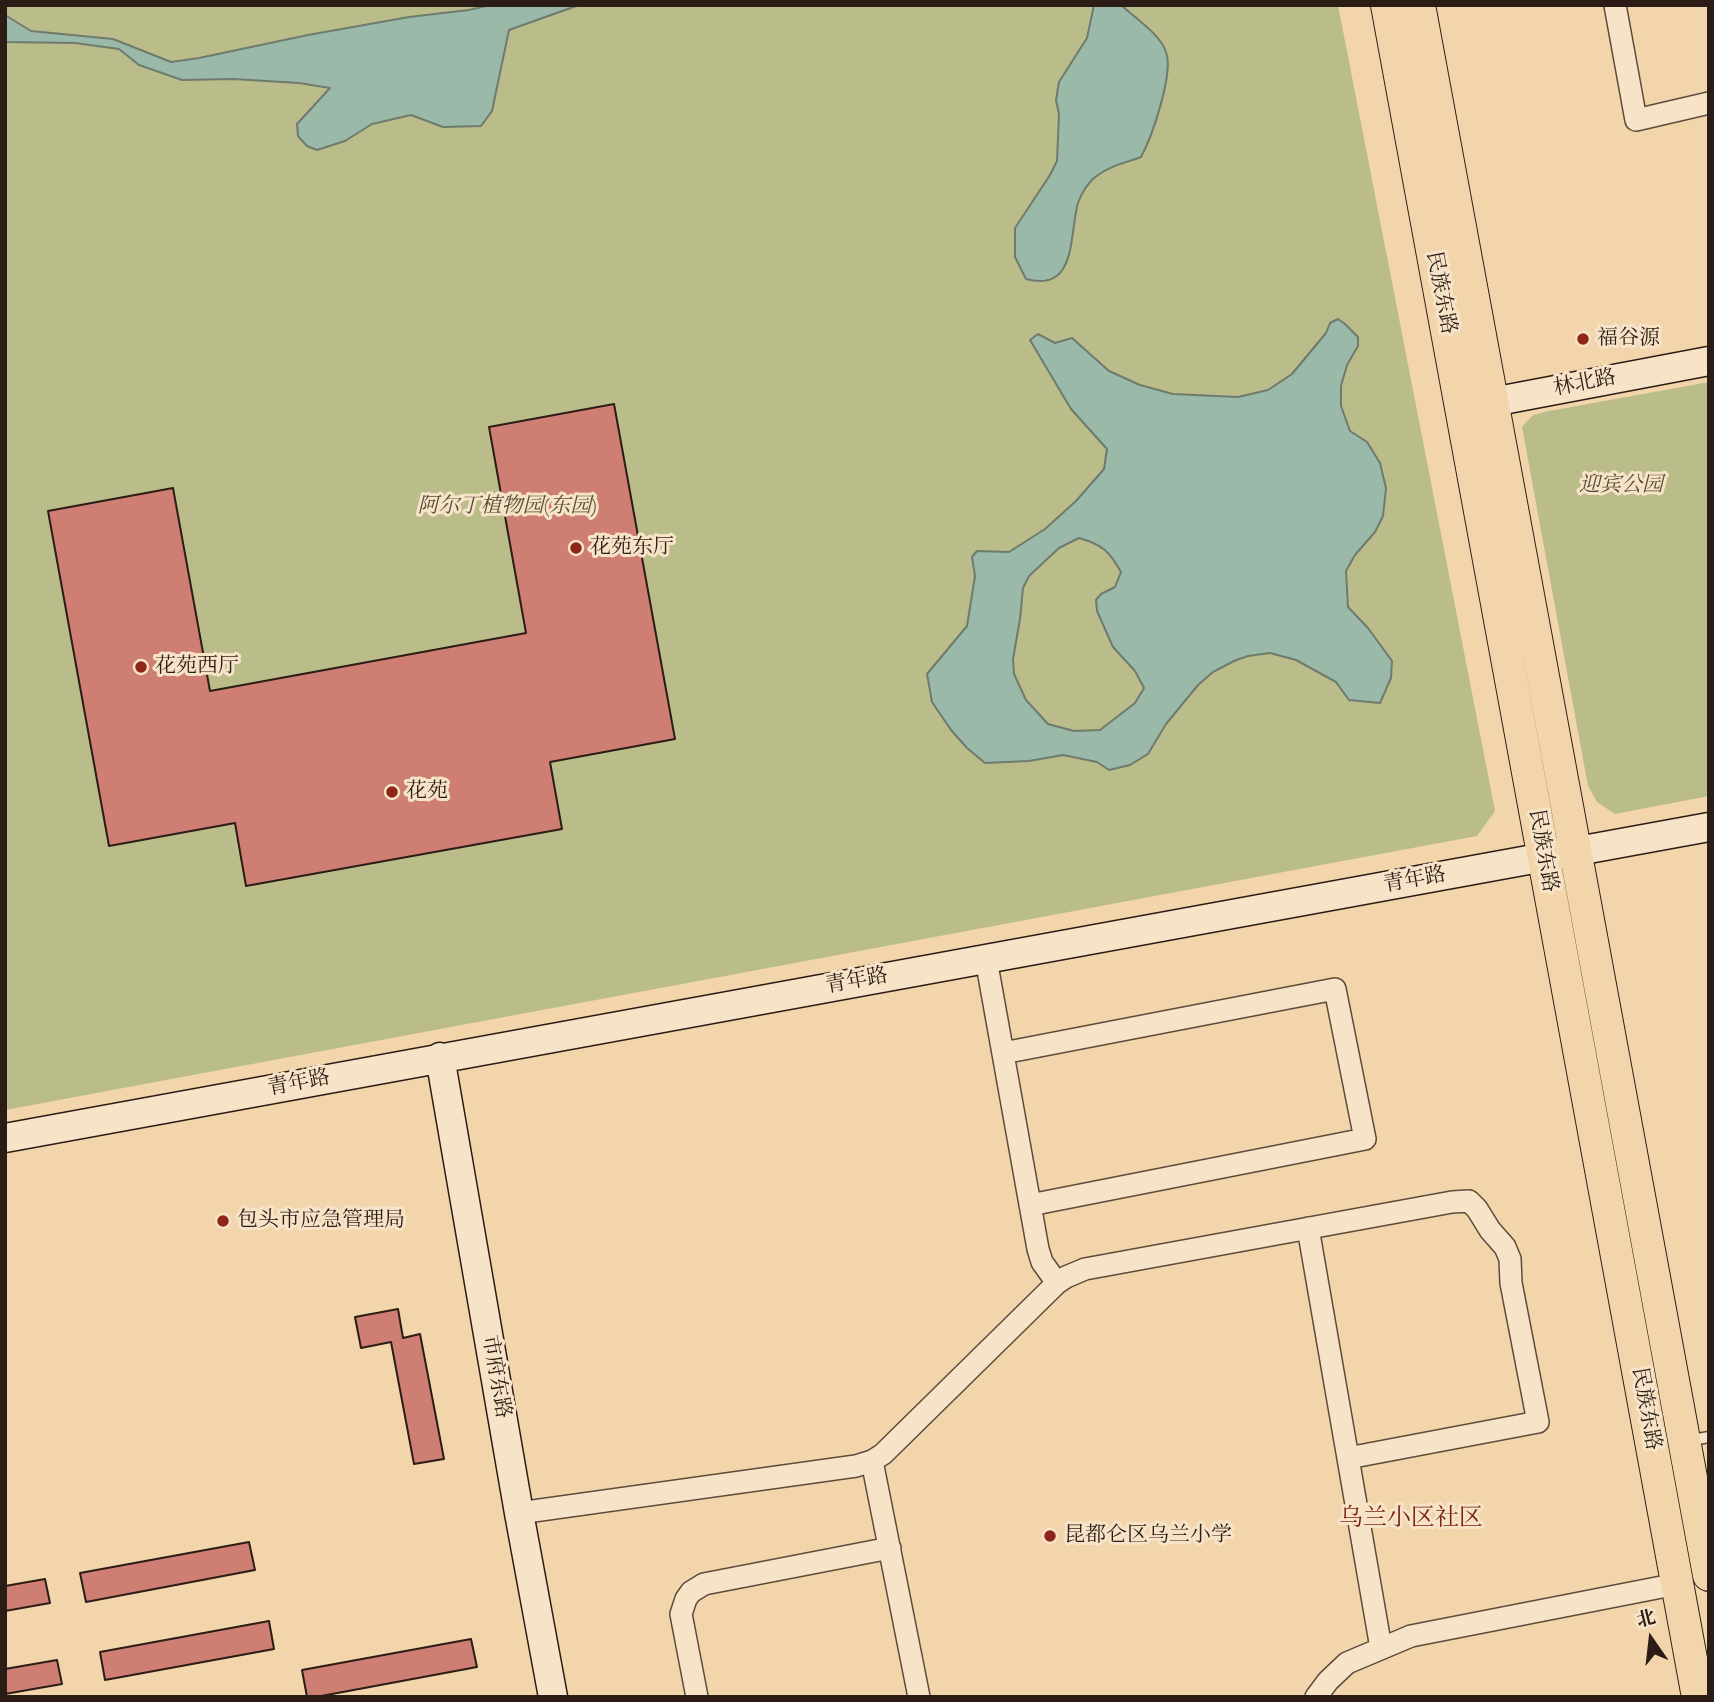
<!DOCTYPE html>
<meta charset="utf-8">
<style>
body{margin:0}
#map{position:relative;width:1714px;height:1702px;overflow:hidden;background:#f2d5ab;font-family:"IM FELL Double Pica","Noto Serif SC",serif}
canvas{display:block}
.frame{position:absolute;inset:0;border:7px solid #2b1d16;pointer-events:none}
.north{position:absolute;left:1616px;top:1604px;width:70px;height:70px;-webkit-text-stroke:5px #f7e4c8;paint-order:stroke;rotate:346deg;font-size:19px;font-weight:700;line-height:28px;text-align:center;color:#2b1d16}
.north::after{content:'';display:block;margin:auto;width:24px;height:32px;background:#2b1d16;clip-path:polygon(50% 0,100% 100%,50% 72%,0 100%)}
</style>
<div id="map">
<canvas width="1714" height="1702"></canvas>
<div class="frame"></div>
<div class="north">北</div>
</div>
<script>
const ctx = document.querySelector('canvas').getContext('2d');
ctx.lineJoin = 'round';
function paint(path, color) { ctx.fillStyle = color; ctx.fill(path, 'evenodd'); }
function strokePath(path, color, width, dash) { ctx.strokeStyle = color; ctx.lineWidth = width; ctx.lineCap = dash ? 'butt' : 'round'; ctx.setLineDash(dash || []); ctx.stroke(path); }
function drawText(font, color, halo, rows, align = 'center') {
  ctx.font = font + ' "IM FELL Double Pica","Noto Serif SC",serif'; ctx.lineWidth = 6; ctx.setLineDash([]); ctx.textBaseline = 'middle'; ctx.strokeStyle = halo; ctx.fillStyle = color; for (const [text, x, y, turn = 0] of rows) {
    ctx.save(); ctx.translate(x, y); ctx.rotate((+turn || 0) * Math.PI / 180); ctx.textAlign = isNaN(turn) ? turn : align; if (halo) ctx.strokeText(text, 0, 0); ctx.fillText(text, 0, 0); ctx.restore();
  }
}
paint(new Path2D(`
 M 5,5 L 1338,5 L 1495,811 L 1477,836 L 5,1110 Z
 M 1709,382 L 1709,796 L 1615,814 L 1597,802 L 1588,786 L 1522,427 L 1533,415 L 1549,411 Z`), '#babd89');
const water = new Path2D(`
 M 490,5 L 579,5 L 509,30 L 492,111 L 481,126 L 443,127 L 411,115 L 372,124 L 345,141 L 317,150 L 307,146 L 298,136 L 297,124 L 330,88 L 299,83 L 233,79 L 182,80 L 139,65 L 119,49 L 75,43 L 5,42 L 5,15 L 31,31 L 113,39 L 171,62 L 199,58 L 308,35 L 409,17 L 469,10 Z
 M 1094,5 L 1121,5 C 1134,17 1161,35 1166,52 C 1174,73 1152,137 1141,157 C 1125,163 1105,167 1092,180 C 1086,186 1081,195 1078,203 C 1069,233 1078,293 1026,279 L 1015,257 L 1015,228 L 1050,175 L 1057,161 L 1059,114 L 1056,100 L 1059,82 L 1087,38 Z
 M 1338,319 L 1345,324 L 1358,337 L 1358,346 L 1347,365 L 1341,386 L 1341,406 L 1350,431 L 1367,442 L 1380,463 L 1386,488 L 1383,516 L 1375,532 L 1355,555 L 1346,571 L 1348,607 L 1368,628 L 1392,661 L 1391,678 L 1380,703 L 1349,700 L 1336,682 L 1296,660 L 1270,653 L 1248,656 L 1234,661 L 1213,672 L 1198,685 L 1166,724 L 1148,754 L 1130,765 L 1109,770 L 1097,762 L 1063,755 L 1029,761 L 985,763 L 967,748 L 951,730 L 932,702 L 927,674 L 967,626 L 975,576 L 972,557 L 977,551 L 1009,552 L 1045,529 L 1076,501 L 1104,469 L 1107,449 L 1071,409 L 1030,340 L 1038,334 L 1055,343 L 1072,338 L 1109,371 L 1140,385 L 1173,394 L 1238,397 L 1268,390 L 1292,374 L 1326,333 L 1330,323 ZM 1079,538 C 1103,545 1109,551 1121,572 L 1115,587 L 1101,594 L 1096,600 L 1097,611 L 1113,647 L 1135,671 L 1144,688 L 1135,703 L 1100,730 L 1074,731 L 1048,724 L 1026,700 L 1014,674 L 1013,659 L 1020,619 L 1023,588 L 1029,576 L 1059,548 Z`);
paint(water, '#9bb9a9');
strokePath(water, '#6e7b6e', 2);
const building = new Path2D(`
 M 614,404 L 675,739 L 550,762 L 562,829 L 246,886 L 235,823 L 109,846 L 48,511 L 173,488 L 210,691 L 526,633 L 489,427 Z
 M 398,1309 L 403,1338 L 420,1334 L 444,1459 L 414,1464 L 391,1342 L 361,1348 L 355,1317 Z
 M 249,1542 L 255,1570 L 86,1602 L 80,1573 Z
 M 45,1579 L 50,1603 L 5,1611 L 5,1586 Z
 M 269,1621 L 274,1649 L 105,1680 L 100,1652 Z
 M 471,1639 L 477,1667 L 316,1697 L 307,1697 L 302,1670 Z
 M 57,1660 L 62,1684 L 5,1694 L 5,1669 Z`);
paint(building, '#ce7e72');
strokePath(building, '#2b1d16', 2);
const lane = new Path2D(`
 M 1686,1441 L 1709,1437`);
const street = new Path2D(`
 M 1615,5 L 1636,120 L 1709,103
 M 986,959 L 1038,1249 L 1042,1262 L 1057,1283
 M 1003,1053 L 1335,989 L 1365,1139 L 1030,1205
 M 1308,1228 L 1381,1648
 M 872,1461 L 919,1697
 M 519,1513 L 856,1466 L 872,1461 L 883,1454 L 1057,1283 L 1066,1277 L 1085,1269 L 1452,1202 L 1469,1201 L 1477,1209 L 1490,1230 L 1505,1247 L 1510,1259 L 1511,1283 L 1538,1422 L 1348,1458
 M 697,1697 L 681,1614 L 686,1599 L 691,1592 L 704,1584 L 890,1548
 M 1316,1697 L 1328,1681 L 1347,1663 L 1411,1636 L 1677,1584`);
const secondary = new Path2D(`
 M 1471,406 L 1709,361
 M 440,1057 L 519,1513 L 553,1697
 M 5,1138 L 1709,827`);
const primary = new Path2D(`
 M 1387,5 L 1698,1697
 M 1419,5 L 1709,1575`);
strokePath(lane, '#5d4b3b', 13);
strokePath(street, '#5d4b3b', 24);
strokePath(secondary, '#2b1d16', 31);
strokePath(primary, '#2b1d16', 34);
strokePath(lane, '#f7e4c8', 10);
strokePath(street, '#f7e4c8', 21);
strokePath(secondary, '#f7e4c8', 28);
strokePath(primary, '#f2d5ab', 32);
for (const [x, y, r, color] of [
 [1583,339,7,"#8f2418"],
 [576,548,7,"#8f2418"],
 [141,667,7,"#8f2418"],
 [392,792,7,"#8f2418"],
 [223,1221,7,"#8f2418"],
 [1050,1536,7,"#8f2418"]
]) { const dot = new Path2D(); dot.arc(x, y, r, 0, 2 * Math.PI); ctx.fillStyle = color; ctx.fill(dot); strokePath(dot, '#f7e4c8', 2.5); }
drawText('21px', '#2b1d16', '#f7e4c8', [
 ["民族东路",1440,293,79],
 ["林北路",1585,384,-11],
 ["民族东路",1542,851,80],
 ["青年路",1415,881,-10],
 ["青年路",857,982,-10],
 ["青年路",299,1084,-11],
 ["市府东路",495,1377,80],
 ["民族东路",1645,1409,80]
]);
drawText('21px', '#2b1d16', '#f7e4c8', [
 ["福谷源",1597,339],
 ["花苑东厅",590,548],
 ["花苑西厅",155,667],
 ["花苑",406,792],
 ["包头市应急管理局",237,1221],
 ["昆都仑区乌兰小学",1064,1536]
], 'left');
drawText('italic 21px', '#564d38', '#f7e4c8', [
 ["迎宾公园",1621,486],
 ["阿尔丁植物园(东园)",507,507]
]);
drawText('24px', '#7a1f14', '#f7e4c8', [
 ["乌兰小区社区",1411,1520]
]);
</script>
